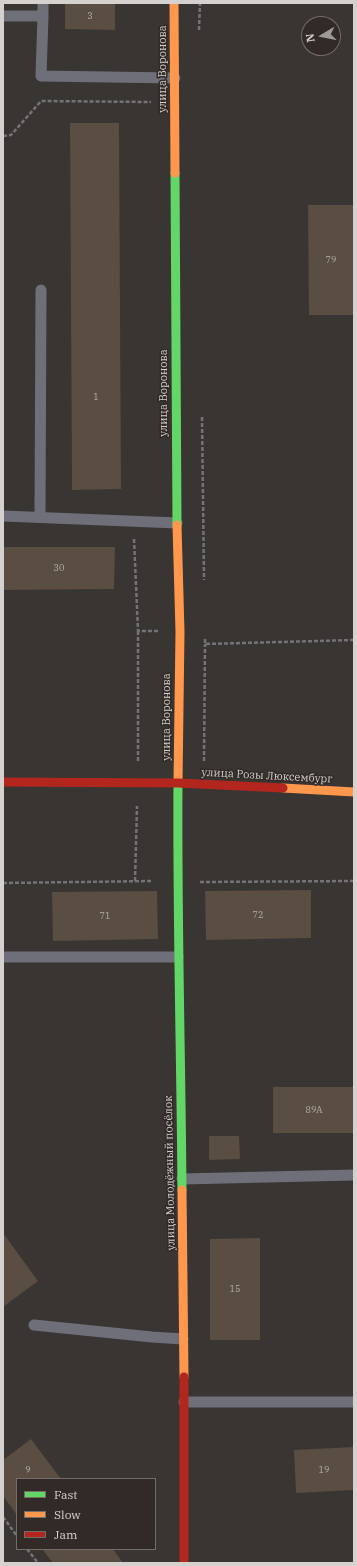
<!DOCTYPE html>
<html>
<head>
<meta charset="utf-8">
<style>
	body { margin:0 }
	#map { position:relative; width:357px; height:1566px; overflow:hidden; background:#383532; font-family:"IBM Plex Serif",serif }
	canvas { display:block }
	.frame { position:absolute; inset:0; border:4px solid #d5d1ce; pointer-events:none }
	.legend { position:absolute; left:16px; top:1478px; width:140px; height:72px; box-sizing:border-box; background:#312a26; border:1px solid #736d69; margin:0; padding:5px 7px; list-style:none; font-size:12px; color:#d5d1ce }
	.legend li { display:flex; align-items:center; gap:8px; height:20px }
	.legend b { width:20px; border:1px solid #736d69 }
	.north { position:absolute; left:301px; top:16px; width:40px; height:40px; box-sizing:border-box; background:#312a26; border:1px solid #736d69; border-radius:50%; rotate:260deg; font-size:11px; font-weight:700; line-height:16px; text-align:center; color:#d5d1ce }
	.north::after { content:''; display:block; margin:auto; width:14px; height:18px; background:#9e9a97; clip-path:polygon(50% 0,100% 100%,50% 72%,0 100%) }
</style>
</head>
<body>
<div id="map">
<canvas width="357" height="1566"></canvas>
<div class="frame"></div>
<ul class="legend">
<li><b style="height:5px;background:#63d668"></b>Fast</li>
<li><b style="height:5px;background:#ff974d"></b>Slow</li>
<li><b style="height:5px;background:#b3261e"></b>Jam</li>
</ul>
<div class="north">N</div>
</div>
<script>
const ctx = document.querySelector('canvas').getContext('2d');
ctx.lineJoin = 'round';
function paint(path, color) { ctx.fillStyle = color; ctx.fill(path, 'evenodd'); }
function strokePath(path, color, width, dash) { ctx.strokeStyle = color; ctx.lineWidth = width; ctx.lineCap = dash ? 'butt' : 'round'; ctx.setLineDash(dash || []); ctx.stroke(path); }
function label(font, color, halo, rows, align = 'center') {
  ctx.font = font + ' "IBM Plex Serif",serif'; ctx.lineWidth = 3; ctx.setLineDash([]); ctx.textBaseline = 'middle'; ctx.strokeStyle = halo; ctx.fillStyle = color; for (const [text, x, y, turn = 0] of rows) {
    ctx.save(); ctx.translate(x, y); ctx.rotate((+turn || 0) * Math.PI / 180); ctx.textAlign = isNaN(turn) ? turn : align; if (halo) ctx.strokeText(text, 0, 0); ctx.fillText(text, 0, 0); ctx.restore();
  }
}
const building = new Path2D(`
	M65,3H115V30L65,29Z
	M70,123H119L121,489L72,490Z
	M308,205H354V315H309Z
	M3,547H115L114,589L3,590Z
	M311,890V938L206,940L205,891Z
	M157,891L158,939L53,941L52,892Z
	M273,1087H354V1133H273Z
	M209,1136H239L240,1159L209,1160Z
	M3,1233L38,1281L3,1307Z
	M260,1238V1340H210V1239Z
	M31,1439L61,1479H17V1515L3,1496V1460Z
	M354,1447V1490L296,1493L294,1450Z
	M42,1549H113L123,1563H53Z`);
const path = new Path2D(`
	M199,30L200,3
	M3,136L11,135L41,101L151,102
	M202,417L204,580
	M134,539L138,631H158
	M138,631V761
	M205,639V644L354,640
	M204,761L205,644
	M135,881L137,806
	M200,882L354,881
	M3,883L153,881
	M3,1517L17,1536
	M27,1549L38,1563`);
const lane = new Path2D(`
	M3,16H43L41,76L175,78
	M43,16V3
	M3,516L177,523
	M40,516L41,290
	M3,957H178
	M182,1179L354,1175
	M34,1325L152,1337L183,1339
	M184,1402H354`);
const fast = new Path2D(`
	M175,173L177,525
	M178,782C177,918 181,1054 182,1190`);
const slow = new Path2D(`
	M174,3L175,173
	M177,525L180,632L178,782
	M283,788L354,792
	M182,1190L184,1377`);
const jam = new Path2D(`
	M3,782L178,783L283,788
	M184,1377V1563`);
const numberNames = [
	["3",90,16],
	["79",331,260],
	["1",96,397],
	["30",59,568],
	["72",258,915],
	["71",105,916],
	["89А",314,1110],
	["15",235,1289],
	["9",28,1470],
	["19",324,1470]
];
const streetNames = [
	["улица Воронова",163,69,-90],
	["улица Воронова",164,393,-90],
	["улица Воронова",167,717,-90],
	["улица Розы Люксембург",267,776,3],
	["улица Молодёжный посёлок",170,1173,-91]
];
paint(building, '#5a4d41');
strokePath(path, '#737378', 2.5, [4, 2]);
strokePath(lane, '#6e6f79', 11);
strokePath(fast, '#63d668', 9);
strokePath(slow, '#ff974d', 9);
strokePath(jam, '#b3261e', 9);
label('9px', '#b6b0ab', null, numberNames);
label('11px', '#d5d1ce', '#312a26', streetNames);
</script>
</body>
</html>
